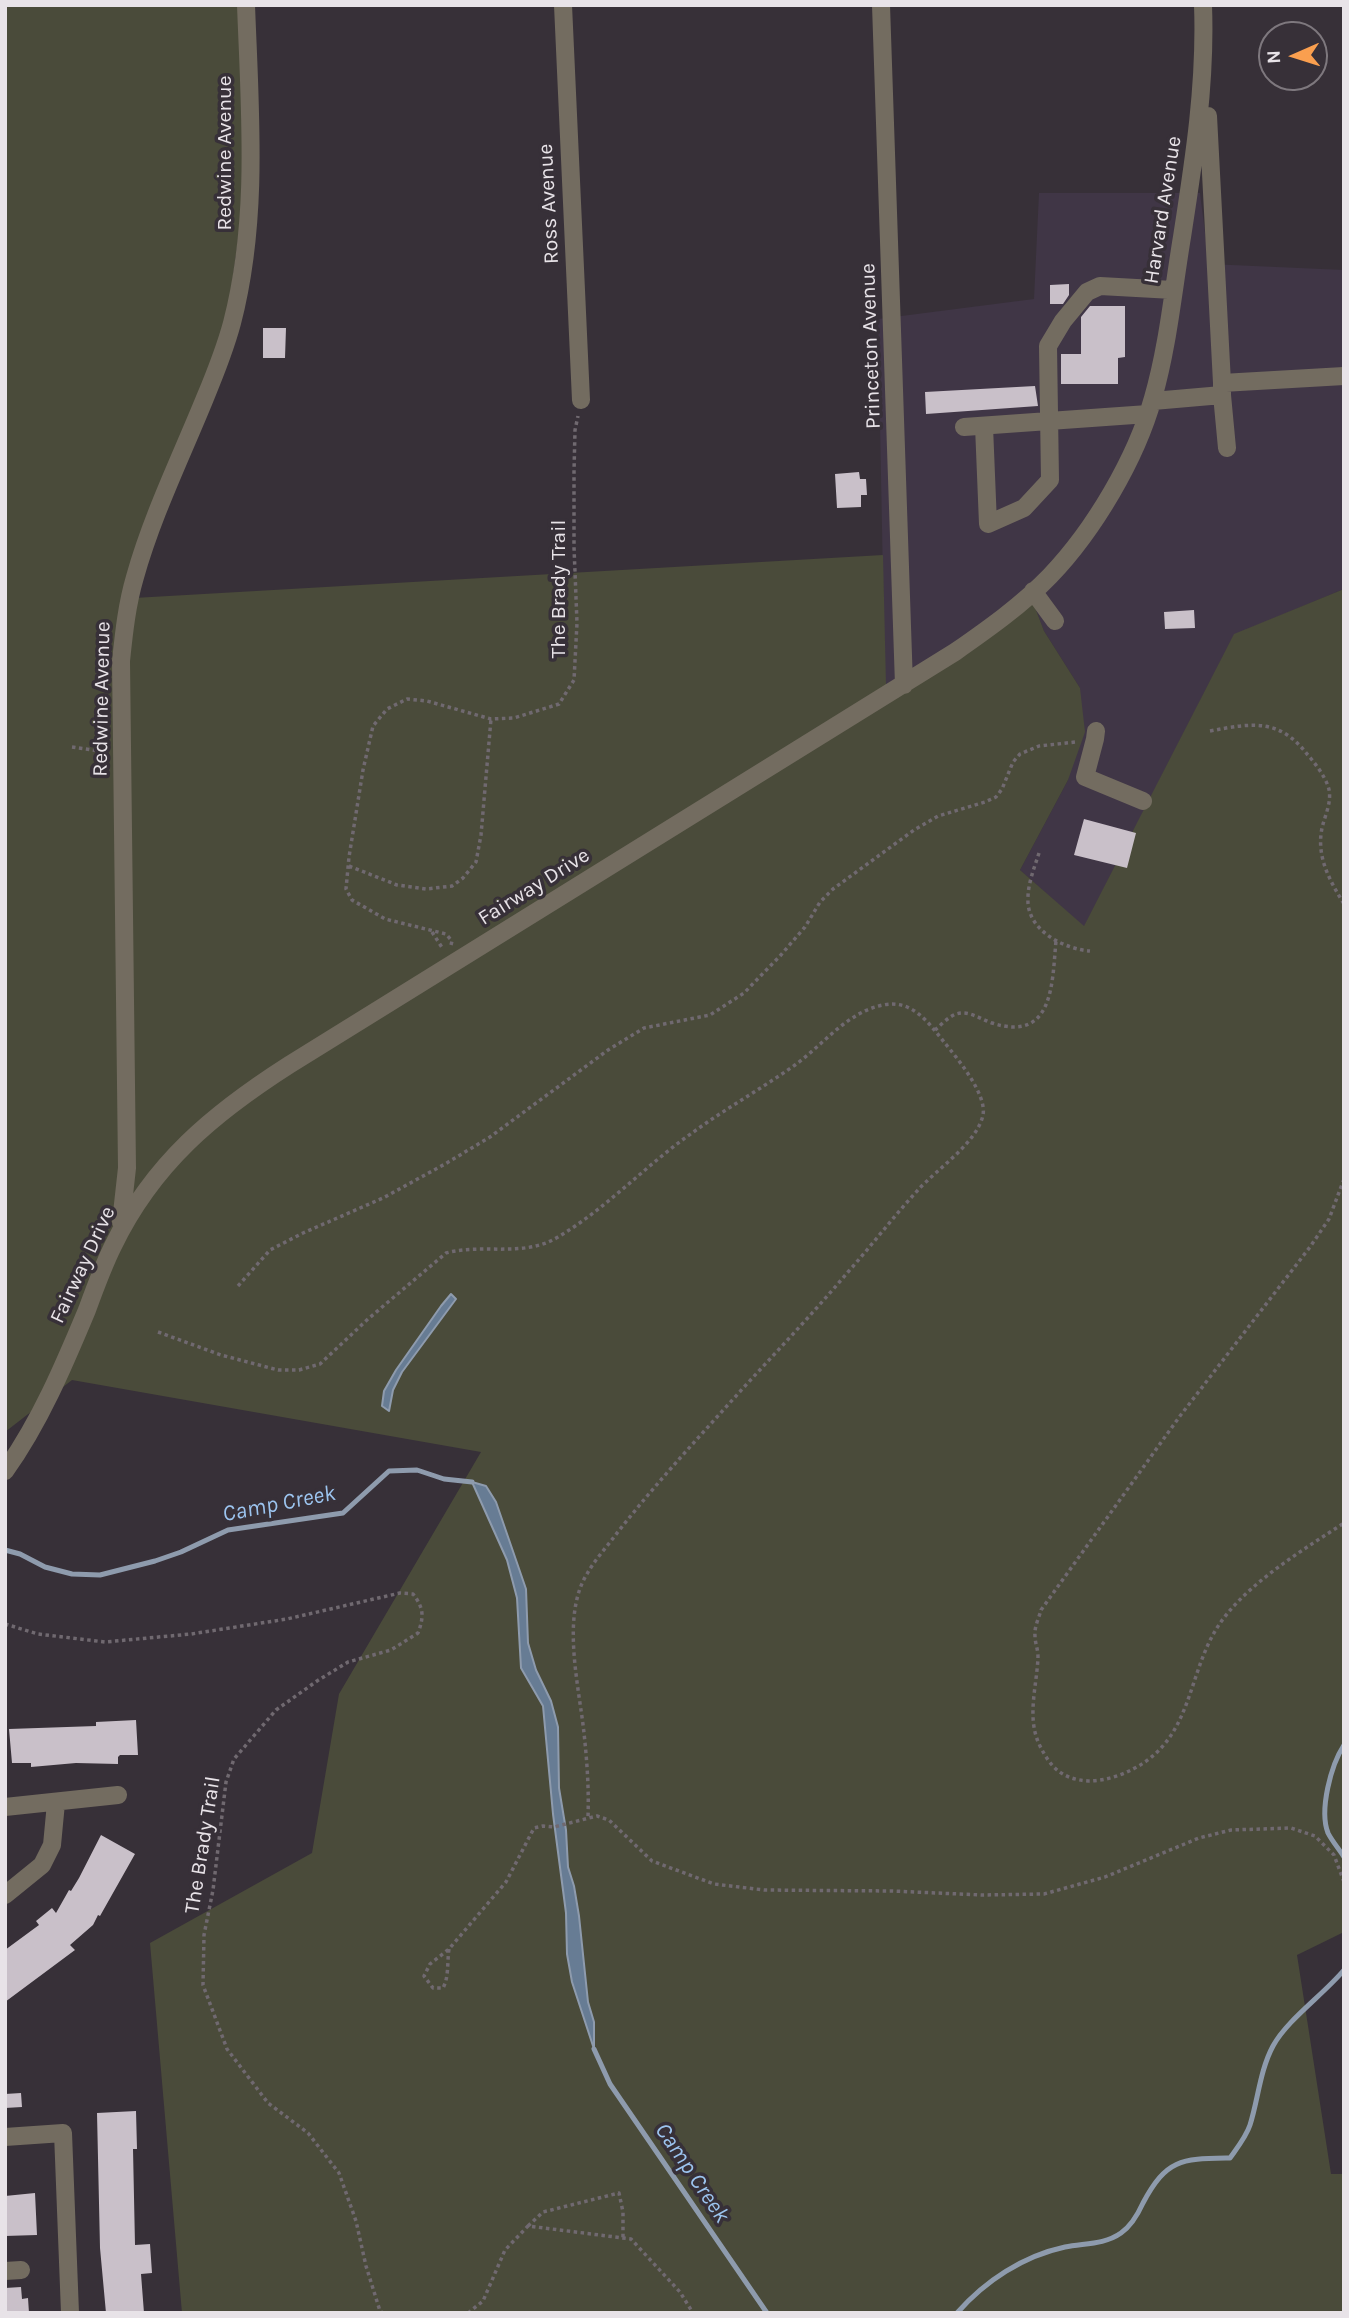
<!DOCTYPE html>
<html>
<head>
<meta charset="utf-8">
<style>
	body { margin:0 }
	#map { position:relative; width:1349px; height:2318px; overflow:hidden; background:#373038; font-family:Karla,sans-serif }
	canvas { display:block }
	.frame { position:absolute; inset:0; border:7px solid #e8e3e8; pointer-events:none }
	.north { position:absolute; left:1258px; top:21px; width:70px; height:70px; box-sizing:border-box; background:#373038; border:2px solid #7e787e; border-radius:50%; rotate:267deg; font-size:19px; font-weight:700; line-height:28px; text-align:center; color:#e8e3e8 }
	.north::after { content:''; display:block; margin:auto; width:24px; height:32px; background:#fa9f4f; clip-path:polygon(50% 0,100% 100%,50% 72%,0 100%) }
</style>
</head>
<body>
<div id="map">
<canvas width="1349" height="2318"></canvas>
<div class="frame"></div>
<div class="north">N</div>
</div>
<script>
const ctx = document.querySelector('canvas').getContext('2d');
ctx.lineJoin = 'round';
function paint(path, color) { ctx.fillStyle = color; ctx.fill(path, 'evenodd'); }
function strokePath(path, color, width, dash) { ctx.strokeStyle = color; ctx.lineWidth = width; ctx.lineCap = dash ? 'butt' : 'round'; ctx.setLineDash(dash || []); ctx.stroke(path); }
function label(font, color, halo, rows, align = 'center') {
  ctx.font = font + ' Karla,sans-serif'; ctx.lineWidth = 7; ctx.setLineDash([]); ctx.textBaseline = 'middle'; ctx.strokeStyle = halo; ctx.fillStyle = color; for (const [text, x, y, turn = 0] of rows) {
    ctx.save(); ctx.translate(x, y); ctx.rotate((+turn || 0) * Math.PI / 180); ctx.textAlign = isNaN(turn) ? turn : align; if (halo) ctx.strokeText(text, 0, 0); ctx.fillText(text, 0, 0); ctx.restore();
  }
}
const commercial = new Path2D(`
	M1039,193H1200L1209,264L1344,270V589L1234,635L1084,927L1020,870L1068,780L1080,688L1044,631L1031,598L885,685L878,319L1034,299Z`);
const green = new Path2D(`
	M5,5H242L244,196L228,313L134,598L883,555L886,685L1031,597L1044,631L1080,688L1085,732L1068,780L1020,870L1084,926L1234,634L1344,589V1932L1297,1955L1331,2174H1344V2313H182L150,1943L312,1853L339,1694L481,1452L72,1380L5,1432Z`);
const water = new Path2D(`
	M451,1294L456,1299L402,1372L393,1390L389,1411L382,1406L384,1391L396,1370L441,1306Z
	M472,1482L486,1486L496,1502L526,1589L528,1643L536,1670L551,1701L558,1727L559,1788L566,1830L568,1867L574,1886L579,1916L588,2002L594,2022V2049L572,1982L567,1954L566,1913L553,1814L543,1706L521,1668L517,1598L507,1560Z`);
const stream = new Path2D(`
	M5,1550L20,1554L45,1567L72,1574L100,1575L155,1561L181,1552L228,1530L343,1513L389,1471L417,1470L444,1479L472,1482
	M1344,1745C1331,1765 1319,1810 1328,1833C1332,1841 1339,1849 1344,1857
	M594,2049L610,2084L767,2313
	M957,2313C985,2281 1023,2256 1065,2247C1084,2243 1104,2245 1121,2233C1131,2226 1138,2214 1143,2203C1167,2158 1182,2159 1230,2158C1237,2148 1246,2137 1250,2125C1258,2100 1260,2070 1273,2046C1287,2020 1323,1995 1344,1970`);
const building = new Path2D(`
	M1069,284V295L1063,304H1050V285Z
	M1090,306H1125V357L1118,358V384H1061V354H1081V317Z
	M263,328H286L285,358H263Z
	M1035,386L1038,406L926,414L925,392Z
	M859,472L860,479H866L867,495H861V507L837,508L835,474Z
	M1194,610L1195,628L1165,629L1164,612Z
	M1084,819L1136,833L1127,868L1074,855Z
	M136,1720L138,1755H120L118,1757V1764L76,1763L31,1767V1763H12L9,1729L96,1726V1722Z
	M101,1835L135,1854L100,1916L98,1915L93,1925L70,1945L75,1950L5,2002V1950L39,1925L36,1921L52,1908L56,1913L69,1890L71,1891L79,1878Z
	M21,2093L22,2107L5,2108V2094Z
	M136,2111L137,2149H133L135,2245L150,2244L152,2273L141,2274L144,2313H106L100,2248L97,2113Z
	M35,2193L37,2235L5,2236V2196Z
	M21,2287L22,2299L28,2298L29,2313H5V2288Z`);
const path = new Path2D(`
	M1210,731C1252,723 1279,718 1307,754C1315,763 1324,775 1328,786C1333,800 1325,815 1322,828C1316,857 1330,881 1344,904
	M72,747L106,752
	M1039,853C1034,869 1027,885 1028,903C1030,932 1065,949 1090,951
	M349,866L397,885L426,889L452,886L463,878L476,862L481,835L491,719
	M432,932L443,949
	M451,945L452,941L446,934L385,919L352,900L346,889L349,857L363,770L373,726L387,709L407,699L427,701L491,719L514,718L559,704L574,680L577,623L574,547V472L575,430L578,416
	M935,1030C941,1025 948,1017 956,1014C969,1010 980,1019 992,1023C1054,1043 1052,983 1056,941
	M1344,1179L1329,1219L1310,1247L1180,1416L1041,1610C1039,1618 1034,1627 1035,1636C1035,1643 1038,1649 1038,1657C1037,1686 1026,1718 1040,1746C1051,1768 1062,1779 1088,1781C1103,1781 1120,1776 1133,1769C1198,1736 1185,1664 1227,1614C1256,1578 1306,1548 1344,1523
	M238,1286L270,1250L303,1233L383,1198L445,1164L490,1137L608,1050L644,1028L710,1015L744,993L780,956L805,927L820,902L833,889L914,830L938,816L985,802L996,797L1002,789L1013,762L1020,754L1039,746L1076,742
	M158,1332L221,1355L278,1370H299L320,1364L368,1319L446,1253C483,1243 524,1258 558,1237C607,1208 646,1165 692,1133C725,1109 761,1089 795,1065C823,1045 847,1012 883,1005C912,999 928,1022 944,1042C957,1058 987,1094 983,1115C977,1143 937,1169 918,1190C894,1216 872,1245 848,1272C815,1311 780,1348 745,1386C700,1436 655,1484 614,1537C605,1549 594,1561 587,1574C561,1616 579,1686 584,1733C587,1761 589,1789 588,1817
	M5,1624L38,1634L105,1642L191,1634L287,1619L400,1593L413,1594C424,1608 424,1617 418,1633L391,1650L348,1662L317,1681L276,1710L234,1759L226,1782L213,1890L204,1935L203,1985L227,2049L268,2103L308,2133L339,2173L356,2221L366,2266L380,2311L383,2313
	M449,1949C447,1963 449,1977 443,1988H433L424,1976L430,1964L449,1949L506,1882L534,1828L543,1826L554,1827L597,1816L609,1820L652,1861L714,1884L764,1890L892,1891L982,1895L1044,1894L1105,1877L1199,1838L1231,1830L1291,1828L1315,1836L1334,1855L1344,1882
	M528,2226L543,2212L619,2193L623,2212V2238
	M468,2313L483,2301L505,2250L528,2226L631,2239L680,2292L693,2313`);
const minor = new Path2D(`
	M563,5L581,400
	M881,5L904,685
	M1208,116L1222,383
	M1222,395L1227,448
	M1153,401L1222,395V383L1344,376
	M984,426L988,524L1024,508L1050,480L1048,346L1063,321L1087,292L1100,286L1173,290
	M964,427L1148,414
	M1033,591L1055,621
	M1096,731L1095,739L1085,777L1143,801
	M121,1222L127,1168L121,661C124,632 127,604 135,577C152,516 181,457 205,398C215,374 225,349 232,323C259,219 250,112 246,5
	M5,1471C40,1422 64,1365 87,1310C95,1288 103,1266 113,1246C153,1163 214,1113 289,1065L955,652C988,629 1022,605 1050,576C1094,530 1136,459 1153,398C1168,346 1173,291 1182,237C1194,160 1206,83 1203,5
	M5,1807L118,1795
	M5,1895L42,1865L52,1845L56,1803
	M5,2137L63,2133L70,2313
	M5,2271L21,2270`);
const streetNames = [
	["Redwine Avenue",225,153,-90],
	["Ross Avenue",549,204,-93],
	["Harvard Avenue",1163,210,-81],
	["Princeton Avenue",871,346,-92],
	["The Brady Trail",559,589,-90],
	["Redwine Avenue",102,699,-89],
	["Fairway Drive",534,887,-32],
	["Fairway Drive",83,1265,-65],
	["The Brady Trail",203,1845,-81]
];
const waterNames = [
	["Camp Creek",279,1504,-11],
	["Camp Creek",692,2173,56]
];
paint(commercial, '#403646');
paint(green, '#4a4b3a');
paint(water, '#677c94');
strokePath(water, '#8e9bad', 2);
strokePath(stream, '#8e9bad', 5);
paint(building, '#c9c0c9');
strokePath(path, '#706970', 3.5, [3.5, 3.5]);
strokePath(minor, '#736c60', 18);
label('21px', '#e8e3e8', '#373038', streetNames);
label('italic 23px', '#9cc4ef', '#373038', waterNames);
</script>
</body>
</html>
